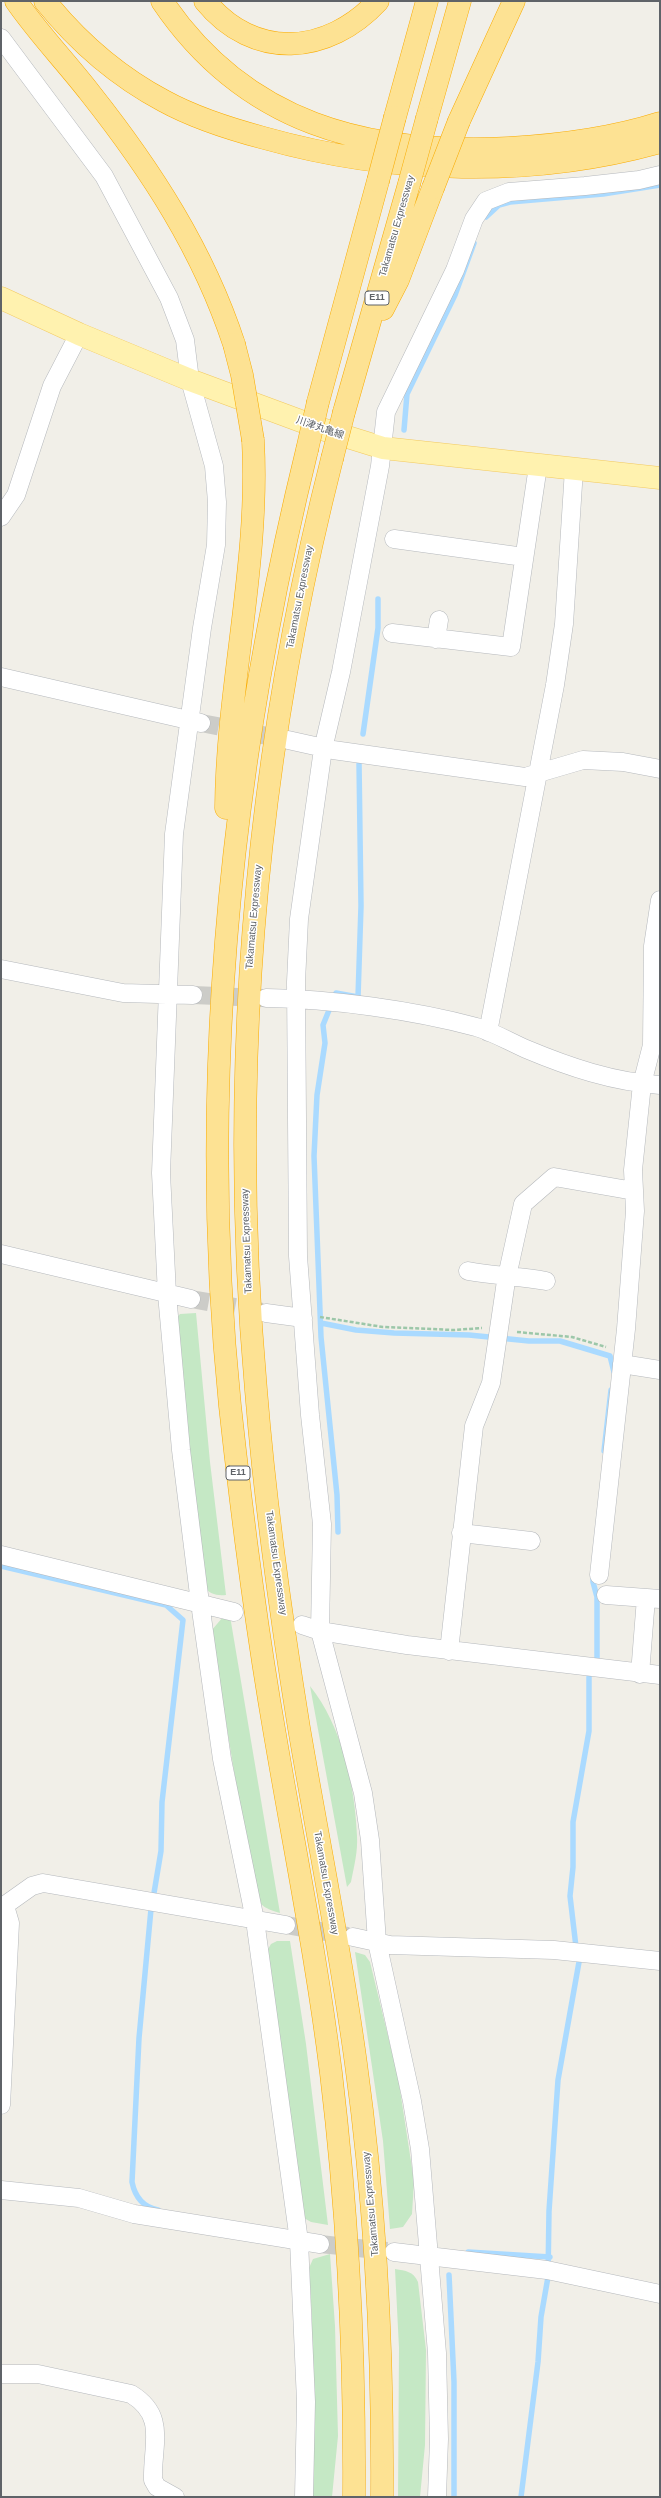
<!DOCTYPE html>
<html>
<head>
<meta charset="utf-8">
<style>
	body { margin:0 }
	#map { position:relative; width:661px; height:2498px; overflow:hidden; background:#f1efe8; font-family:Helvetica,sans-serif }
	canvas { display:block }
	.frame { position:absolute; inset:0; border:2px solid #5f6368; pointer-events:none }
</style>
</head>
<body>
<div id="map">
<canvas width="661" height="2498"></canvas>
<div class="frame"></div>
</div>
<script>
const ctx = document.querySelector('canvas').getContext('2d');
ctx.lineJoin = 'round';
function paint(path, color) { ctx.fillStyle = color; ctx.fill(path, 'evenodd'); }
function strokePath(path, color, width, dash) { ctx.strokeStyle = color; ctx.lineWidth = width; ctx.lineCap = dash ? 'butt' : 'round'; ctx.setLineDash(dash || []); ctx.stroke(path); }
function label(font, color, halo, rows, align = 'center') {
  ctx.font = font + ' Helvetica,"Noto Sans JP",sans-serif'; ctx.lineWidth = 3; ctx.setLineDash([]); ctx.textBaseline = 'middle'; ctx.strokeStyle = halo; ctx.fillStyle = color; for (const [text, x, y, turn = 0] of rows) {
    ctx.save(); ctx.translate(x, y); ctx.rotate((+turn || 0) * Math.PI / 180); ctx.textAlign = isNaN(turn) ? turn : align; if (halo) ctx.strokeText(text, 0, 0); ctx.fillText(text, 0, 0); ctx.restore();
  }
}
const green = new Path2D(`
	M196,1313L210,1462L226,1595C216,1596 210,1594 203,1586L174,1321L180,1314Z
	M230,1616L280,1913C266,1909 260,1906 254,1893L211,1631L223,1617Z
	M310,1686C342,1726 355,1785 357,1836C358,1851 354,1867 351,1882L347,1887Z
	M277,1941H290L306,2044L328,2225L311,2222L304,2218L267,1951L271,1944Z
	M355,1952L365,1955L370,1962L398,2077L414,2181L412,2214L403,2227L390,2229L383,2141Z
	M330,2254L335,2326L338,2436L332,2497H312V2318L309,2268L313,2259Z
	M395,2269C406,2271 413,2271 418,2282L426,2350L425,2445L420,2497H398L399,2348Z`);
const stream = new Path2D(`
	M486,217L499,205L510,202L603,194L660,185
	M404,430L407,394L455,295L474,243
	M363,734L378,628V599
	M321,1323L356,1330L394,1333L469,1335L529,1341H560L610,1356L614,1372
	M604,1451L611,1390
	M338,1532L337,1495L321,1337L314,1156L317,1095L325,1043L323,1025L336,993L358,997L361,906L359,762
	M1,1566L166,1605L183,1620L162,1802L161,1851L154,1893
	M593,1575V1582L597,1597V1662
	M151,1909L139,2038L132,2182C135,2197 143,2207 158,2210
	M576,1947L570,1896L573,1867V1822L589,1731V1677
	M468,2252L550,2257
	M449,2275L454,2382V2497
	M521,2497L538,2362L541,2317L548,2277L549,2211L558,2080L579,1962`);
const minorTunnel = new Path2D(`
	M201,723L288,740
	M193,995L263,998
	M191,1299L263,1312
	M286,1925L348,1936
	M320,2244L387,2251`);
const path = new Path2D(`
	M320,1317L383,1327L454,1330L482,1328
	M517,1332L572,1337L606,1347`);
const minor = new Path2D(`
	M1,38L104,176L169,298L185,340L190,380L214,466L217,502L216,545L202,628L174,834L161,1173L167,1294L181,1450L200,1603L222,1759L255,1920L299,2241L306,2402L304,2497
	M1,517L16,495L52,386L79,334
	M394,539L524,557
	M392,633L511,647L538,466
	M436,639L439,620
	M1,677L201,723
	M288,740L333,750L525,777L583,760L623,762L660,769
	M1,969L123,993L193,995
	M266,998C331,999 413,1010 476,1027C493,1032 510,1042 526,1049C569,1067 613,1082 660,1085
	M488,1032L555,685L564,624L574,469
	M1,1254L191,1299
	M468,1271C494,1276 520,1276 546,1281
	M266,1313L303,1318
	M622,1364L660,1370
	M461,1533L531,1541
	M1,1555L234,1612
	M599,1575L626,1329L635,1211L633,1170L642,1084L652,1045L653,946L660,900
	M606,1595L660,1599
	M302,1625L320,1631L407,1645L660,1675
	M449,1651L474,1426L491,1383L506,1281L523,1204L554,1177L634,1191
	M640,1674L646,1598
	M1,1908L32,1886L43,1883L286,1925
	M353,1937L390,1945L554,1950L660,1961
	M1,2105L10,1923L5,1906
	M1,2190L79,2198L134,2214L320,2244
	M394,2252L547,2270L660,2294
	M1,2374H38L131,2394C167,2416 152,2444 153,2480L157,2487L175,2497
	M437,2497L439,2439L437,2353L420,2149L412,2101L377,1942L370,1840L363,1793L320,1631L322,1524L310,1415L298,1256L296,982L299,919L323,749L341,672L380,466L386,412L455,270L474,219L486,201L509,192L585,186L639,180L660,175`);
const major = new Path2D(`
	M1,298L79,334L190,380L325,430L383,448L660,478`);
const highway = new Path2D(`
	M16,1C38,33 66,62 90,93C151,170 203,250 234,344
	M45,1C78,42 117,76 164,101C195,118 230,129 264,138C392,174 532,178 660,142
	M162,1C245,124 367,155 509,148C561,145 610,139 660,123
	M205,1C254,61 328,55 378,1
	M395,117L427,1
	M427,118L460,1
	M459,121L514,1
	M383,309L398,280L433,188
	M318,402L378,181
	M344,412L409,184
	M307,450C230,764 197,1083 230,1406C242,1516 256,1626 275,1735C294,1847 317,1960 331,2073C348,2214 355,2355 354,2497
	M332,459C254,765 228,1075 256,1390C265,1503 281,1617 299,1728C318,1840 341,1952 356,2064C376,2208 383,2352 382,2497
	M226,808C227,685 260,563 253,440`);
const highwayBridge = new Path2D(`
	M378,181L395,117
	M409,184L427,118
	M433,188L459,121
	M234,344L242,375L253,440
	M307,450L318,402
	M332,459L344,412`);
const shields = [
	[377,298,24],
	[238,1473,24]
];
const shieldNames = [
	["E11",377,298],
	["E11",238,1473]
];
const streetNames = [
	["Takamatsu Expressway",397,226,-74],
	["川津丸亀線",320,428,19],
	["Takamatsu Expressway",300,597,-79],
	["Takamatsu Expressway",254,917,-85],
	["Takamatsu Expressway",247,1241,-92],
	["Takamatsu Expressway",276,1563,82],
	["Takamatsu Expressway",326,1883,80],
	["Takamatsu Expressway",371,2204,-95]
];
paint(green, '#c5e8c5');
strokePath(stream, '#aadaff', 5.5);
strokePath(minorTunnel, '#ccccc8', 18, [18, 9]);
strokePath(minor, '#b5b8bc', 19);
strokePath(major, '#f2c960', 23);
strokePath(highway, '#f9ab00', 23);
strokePath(path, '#9cc7a9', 2.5, [4, 2]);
strokePath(minor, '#fff', 18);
strokePath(major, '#fff2af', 22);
strokePath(highway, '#fde293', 22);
strokePath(highwayBridge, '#f9ab00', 23, []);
strokePath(highwayBridge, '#fde293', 22);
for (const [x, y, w] of shields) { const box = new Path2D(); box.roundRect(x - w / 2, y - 7, w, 14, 3); ctx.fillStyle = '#fff'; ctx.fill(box); strokePath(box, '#5f6368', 1); }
label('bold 9px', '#5f6368', null, shieldNames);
label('10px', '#5f6368', '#fff', streetNames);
</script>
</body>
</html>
